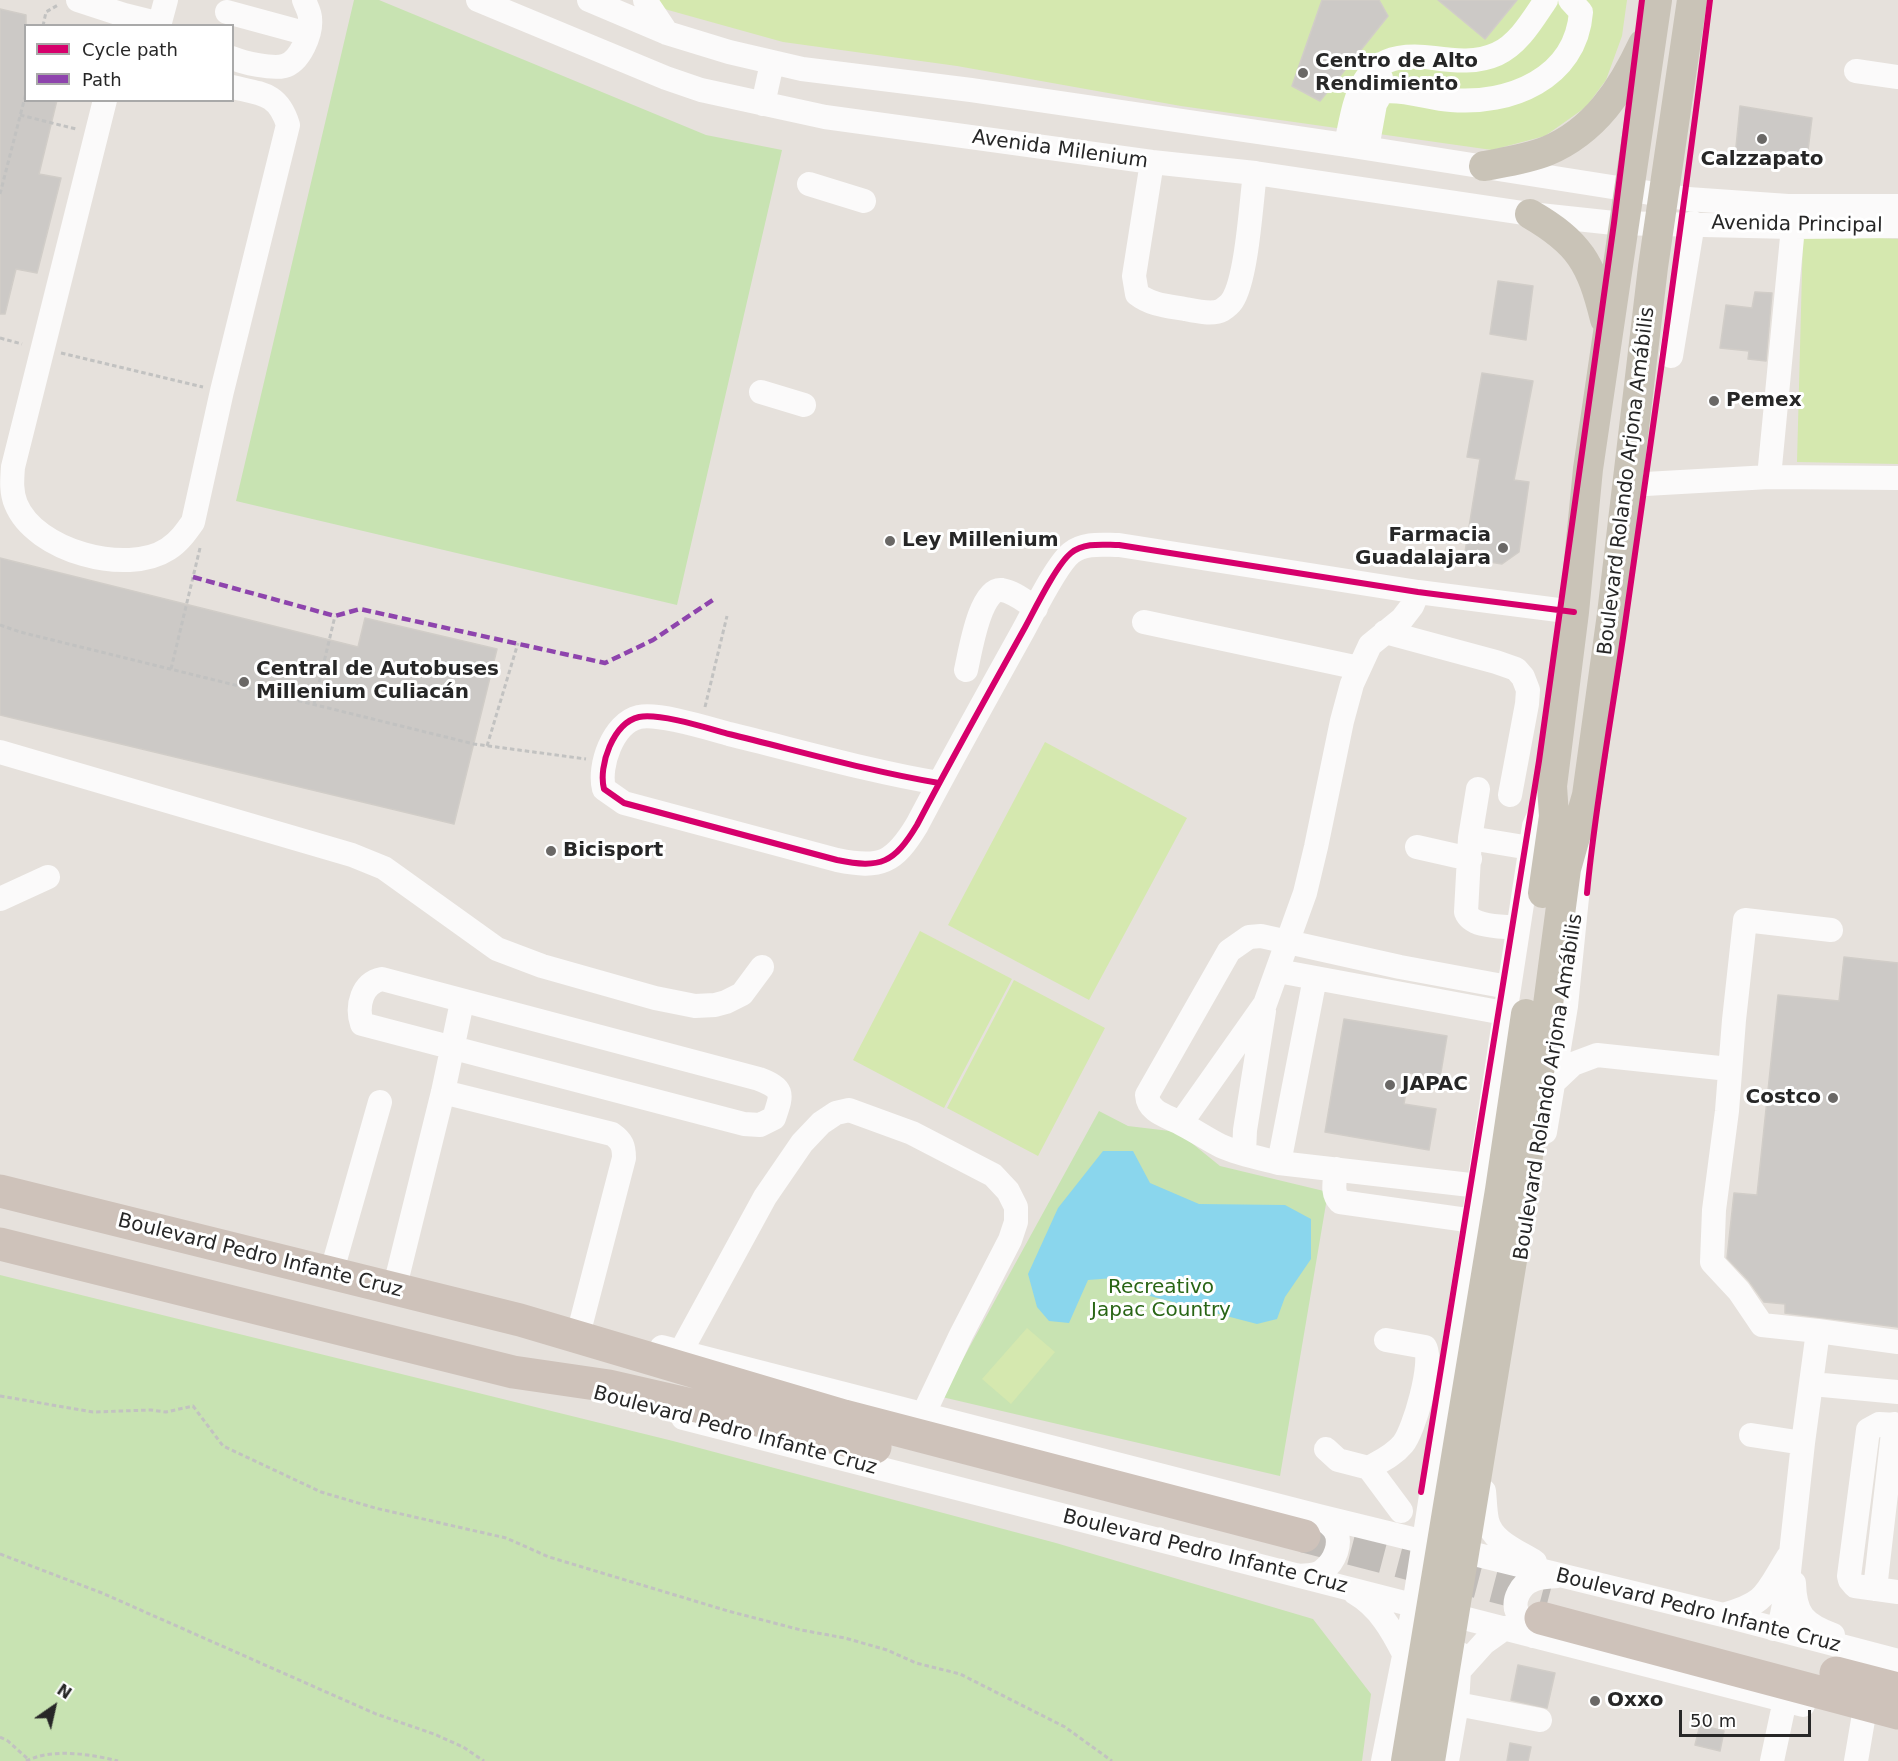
<!DOCTYPE html>
<html>
<head>
<meta charset="utf-8">
<style>
	body { margin:0 }
	#map { position:relative; width:1898px; height:1761px; overflow:hidden; background:#e6e1dc; font-family:"DejaVu Sans",sans-serif }
	canvas { display:block }
	.legend { position:absolute; left:24px; top:24px; width:210px; height:78px; box-sizing:border-box; background:#fff; border:2px solid #a9a9a9; margin:0; padding:8px 10px; list-style:none; font-size:18px; color:#272727 }
	.legend li { display:flex; align-items:center; gap:12px; height:30px }
	.legend b { width:30px; border:2px solid #a9a9a9 }
	.north { position:absolute; left:24px; top:1677px; width:60px; height:60px; -webkit-text-stroke:4px #fff; paint-order:stroke; rotate:34deg; font-size:16px; font-weight:700; line-height:24px; text-align:center; color:#272727 }
	.north::after { content:''; display:block; margin:auto; width:21px; height:27px; background:#272727; clip-path:polygon(50% 0,100% 100%,50% 72%,0 100%) }
	.scale { position:absolute; left:1679px; top:1710px; width:132px; height:27px; box-sizing:border-box; border:3px solid #272727; border-top:0; padding-left:8px; font-size:18px; line-height:21px; white-space:nowrap; color:#272727; -webkit-text-stroke:4px #fff; paint-order:stroke }
</style>
</head>
<body>
<div id="map">
<canvas width="1898" height="1761"></canvas>
<ul class="legend">
<li><b style="height:8px;background:#d6006c"></b>Cycle path</li>
<li><b style="height:8px;background:#8e44ad"></b>Path</li>
</ul>
<div class="north">N</div>
<div class="scale">50 m</div>
</div>
<script>
const ctx = document.querySelector('canvas').getContext('2d');
ctx.lineJoin = 'round';
function paint(path, color) { ctx.fillStyle = color; ctx.fill(path, 'evenodd'); }
function strokePath(path, color, width, dash) { ctx.strokeStyle = color; ctx.lineWidth = width; ctx.lineCap = dash ? 'butt' : 'round'; ctx.setLineDash(dash || []); ctx.stroke(path); }
function label(font, color, halo, rows, align = 'center') {
  ctx.font = font + ' "DejaVu Sans",sans-serif'; ctx.lineWidth = 6; ctx.setLineDash([]); ctx.textBaseline = 'middle'; ctx.strokeStyle = halo; ctx.fillStyle = color; for (const [text, x, y, turn = 0] of rows) {
    ctx.save(); ctx.translate(x, y); ctx.rotate((+turn || 0) * Math.PI / 180); ctx.textAlign = isNaN(turn) ? turn : align; if (halo) ctx.strokeText(text, 0, 0); ctx.fillText(text, 0, 0); ctx.restore();
  }
}
const green = new Path2D(`
	M354,0H379L706,135L782,150L677,605L236,501Z
	M1099,1111L1128,1126L1178,1132L1220,1166L1328,1192L1280,1476L942,1397Z
	M0,1275L673,1441L1056,1543L1313,1619L1371,1694L1362,1761H0Z`);
const pitch = new Path2D(`
	M644,0H1627L1622,36L1606,80L1586,107L1545,136L1492,150L1181,106L957,66L783,42L668,10Z
	M1803,234L1898,239V464L1797,462Z
	M1045,742L1187,818L1089,1000L948,925Z
	M920,931L1012,979L944,1108L853,1060Z
	M1014,980L1105,1028L1038,1156L947,1108Z
	M1027,1328L1055,1352L1011,1404L982,1379Z`);
const water = new Path2D(`
	M1103,1151H1133L1150,1183L1199,1204L1285,1205L1311,1219V1259L1285,1297L1277,1319L1257,1324L1146,1295L1114,1278L1088,1280L1069,1323L1049,1321L1037,1307L1028,1274L1058,1208Z`);
const building = new Path2D(`
	M1322,0H1379L1388,16L1320,101L1292,86Z
	M1438,0H1517L1485,39Z
	M0,9L26,15V100H57L39,174L61,178L37,273L16,269L5,314H0Z
	M1740,106L1812,118L1806,166L1735,157Z
	M1498,281L1533,286L1526,340L1490,334Z
	M1755,292L1772,293L1766,361L1748,359L1749,351L1720,348L1726,305L1752,308Z
	M1482,373L1533,381L1514,480L1529,482L1519,552L1502,564L1464,558L1480,459L1467,457Z
	M0,558L358,647L365,618L497,649L454,824L0,715Z
	M1844,957L1898,963V1327L1785,1313V1304L1764,1302L1749,1281L1727,1258L1734,1193L1757,1195L1778,995L1839,1001Z
	M1344,1019L1447,1036L1440,1078L1409,1073L1404,1104L1436,1109L1429,1150L1325,1132Z
	M1518,1665L1555,1673L1547,1708L1511,1700Z
	M1700,1725L1724,1731L1720,1751L1695,1745Z
	M1510,1743L1531,1747L1528,1761H1507Z`);
const highwayTunnel = new Path2D(`
	M1304,1536L1548,1600`);
const path = new Path2D(`
	M43,26L46,12L58,5
	M20,115L76,129
	M0,194L26,93
	M0,338L22,344
	M61,353L203,387
	M0,625L20,632L474,744L586,759
	M171,669L200,548
	M314,704L335,616
	M705,707L727,616
	M487,746L518,643
	M0,1396L93,1412L151,1410L166,1412L193,1406L223,1446L321,1492L375,1508L506,1538L549,1557L728,1611L801,1630L845,1638L887,1650L916,1663L960,1674L1065,1727L1112,1761
	M0,1554L102,1593L376,1714L434,1734L463,1747L484,1761
	M0,1737L8,1741L29,1760
	M26,1761C53,1748 90,1754 118,1761`);
const minor = new Path2D(`
	M78,0L124,15L160,24
	M478,0L666,78L701,90L825,117L1152,162L1255,173L1530,214L1614,223L1793,227L1898,226
	M589,0L667,33L729,52L802,69L971,90L1346,145L1688,199L1788,206H1898
	M645,0L667,33
	M227,12L308,34
	M159,26L166,0
	M232,58C244,63 272,69 284,66C300,62 312,33 310,18C310,12 306,6 304,0
	M1856,71L1898,77
	M1382,92C1402,88 1430,99 1451,100C1509,105 1576,79 1581,12L1570,0
	M105,100L13,467C12,480 11,492 16,504C35,551 127,576 168,549C179,542 186,532 193,522L222,391L288,125C278,93 262,94 232,87
	M763,104L772,63
	M1346,145C1357,87 1364,48 1434,58C1456,61 1477,63 1497,54C1519,44 1533,19 1546,0
	M1367,148L1375,104L1382,92L1381,78
	M1152,162L1134,276L1137,294C1151,305 1168,306 1185,309C1195,311 1213,315 1222,310C1225,308 1230,304 1232,301C1247,279 1251,203 1255,173
	M809,184L864,201
	M1671,356L1693,223
	M761,392L804,405
	M1769,477L1793,227
	M1628,485L1769,477L1898,478
	M1144,622L1359,668
	M1385,632L1496,662L1516,669L1523,677L1528,690L1527,704L1510,795
	M966,670C970,653 980,587 1002,590C1014,592 1026,602 1036,608
	M0,752L352,855L384,868L497,949L542,966L655,998L695,1006L715,1005L726,1002L742,994L762,967
	M939,783C868,771 799,751 729,734C707,728 660,713 639,717C613,723 598,766 604,789L624,803L837,860C881,869 894,863 917,825C951,760 987,696 1023,631C1033,613 1056,565 1071,553C1085,542 1103,545 1119,545L1418,592L1574,612
	M1478,789L1470,838L1466,912C1472,928 1502,926 1517,928
	M1470,838L1530,848
	M1417,847L1470,859
	M0,899L48,877
	M1831,930L1745,920L1734,1020L1727,1111L1714,1210L1712,1262L1739,1291L1762,1325L1818,1331L1898,1342
	M1278,971L1504,1013
	M382,979L759,1079C785,1089 782,1094 774,1118L760,1125L744,1124L362,1024C356,1006 362,983 382,979Z
	M1554,1082L1573,1064L1597,1055L1729,1069
	M443,1092L612,1134C622,1141 624,1146 624,1158L579,1331
	M1181,1123L1265,1004L1305,893L1316,847L1342,721L1352,684L1370,645L1402,619L1412,606L1418,592
	M1545,1132L1566,1006L1582,848
	M1244,1154L1245,1130L1264,1011
	M1279,1163L1315,978
	M1336,1169C1335,1181 1331,1193 1340,1202L1474,1221
	M1479,1186L1279,1163C1259,1158 1239,1154 1221,1146C1207,1139 1194,1130 1180,1123C1167,1116 1148,1112 1147,1095L1229,951L1249,937L1261,936L1400,967L1508,987
	M331,1274L380,1102
	M394,1290L443,1092L462,1002
	M662,1347L1319,1516L1723,1615L1898,1661
	M681,1351L765,1197L802,1143L821,1123L836,1113L849,1110L912,1133L993,1175L1008,1191L1016,1207V1222L1010,1240L961,1335L923,1415
	M1812,1384L1898,1392
	M683,1418L1803,1705
	M1898,1425L1879,1424L1868,1430L1849,1576L1850,1580L1855,1586L1898,1592
	M1751,1435L1803,1443
	M1326,1449L1338,1460L1369,1468L1401,1511
	M1369,1468C1381,1461 1394,1455 1403,1444C1414,1431 1434,1361 1425,1347L1386,1340
	M1484,1491C1485,1500 1485,1511 1487,1520C1492,1542 1518,1551 1535,1562
	M1299,1576C1306,1575 1316,1576 1322,1571C1335,1562 1343,1542 1334,1529C1330,1524 1324,1520 1319,1516
	M1794,1583C1795,1615 1804,1624 1833,1635
	M1875,1589L1894,1424
	M1355,1593C1379,1607 1392,1630 1404,1654
	M1723,1615C1767,1603 1765,1594 1788,1557
	M1774,1629L1780,1624L1787,1590L1803,1443L1818,1331
	M1533,1636C1528,1628 1521,1620 1517,1612C1512,1600 1521,1584 1533,1580C1540,1577 1549,1577 1557,1576
	M1457,1673L1484,1643L1505,1628
	M1457,1704L1540,1720
	M1383,1761L1414,1606L1534,826L1552,787
	M1447,1761L1457,1704L1460,1654
	M1772,1761L1785,1700
	M1856,1761L1863,1720`);
const major = new Path2D(`
	M1484,166C1505,162 1527,159 1547,151C1595,131 1622,89 1643,44
	M1530,214C1580,243 1591,263 1605,319
	M1543,893L1554,816L1552,786L1574,612L1588,469L1657,0
	M1406,1761L1500,1190L1526,1014
	M1430,1761L1523,1193L1566,869L1587,795L1612,614L1653,267L1692,0`);
const highway = new Path2D(`
	M0,1191L520,1320L844,1416L1304,1536
	M0,1244L513,1372L609,1386L875,1447
	M1541,1618L1898,1713
	M1836,1673L1898,1689`);
const quiet = new Path2D(`
	M193,577L335,616L360,609L605,663L653,640L713,600`);
const cycleway = new Path2D(`
	M939,783C868,771 799,751 729,734C707,728 660,713 639,717C613,723 598,766 604,789L624,803L837,860C881,869 894,863 917,825C951,760 987,696 1023,631C1033,613 1056,565 1071,553C1085,542 1103,545 1119,545L1418,592L1574,612
	M1587,893C1596,798 1614,704 1627,610C1656,407 1685,204 1710,0
	M1421,1492L1539,761L1614,223L1642,0`);
const markers = [
	[1303,73,6,"#6a6866"],
	[1762,139,6,"#6a6866"],
	[1714,401,6,"#6a6866"],
	[890,541,6,"#6a6866"],
	[1503,548,6,"#6a6866"],
	[244,682,6,"#6a6866"],
	[551,851,6,"#6a6866"],
	[1390,1085,6,"#6a6866"],
	[1833,1098,6,"#6a6866"],
	[1595,1701,6,"#6a6866"]
];
const poiNames = [
	["Centro de Alto",1315,62],
	["Rendimiento",1315,85],
	["Calzzapato",1762,160,"center"],
	["Pemex",1726,401],
	["Farmacia",1491,536,"right"],
	["Guadalajara",1491,559,"right"],
	["Ley Millenium",902,541],
	["Central de Autobuses",256,670],
	["Millenium Culiacán",256,693],
	["Bicisport",563,851],
	["JAPAC",1402,1085],
	["Costco",1821,1098,"right"],
	["Oxxo",1607,1701]
];
const streetNames = [
	["Avenida Milenium",1060,150,8],
	["Avenida Principal",1797,225,1],
	["Boulevard Rolando Arjona Amábilis",1627,481,-83],
	["Boulevard Rolando Arjona Amábilis",1549,1087,-81],
	["Boulevard Pedro Infante Cruz",260,1256,14],
	["Boulevard Pedro Infante Cruz",735,1431,15],
	["Boulevard Pedro Infante Cruz",1205,1552,14],
	["Boulevard Pedro Infante Cruz",1698,1611,14]
];
const parkNames = [
	["Recreativo",1161,1288],
	["Japac Country",1161,1311]
];
paint(green, '#c8e3b2');
paint(pitch, '#d5e8af');
paint(water, '#8ad6ed');
paint(building, '#ccc9c6');
strokePath(building, '#d1cdc8', 1.5);
strokePath(highwayTunnel, '#c0bcb8', 33, [33, 16]);
strokePath(path, '#c2c2c1', 3, [4.5, 3]);
strokePath(minor, '#fbfafa', 24);
strokePath(major, '#c9c3b7', 30);
strokePath(highway, '#cec2ba', 33);
strokePath(quiet, '#8e44ad', 4.5, [9, 4.5]);
strokePath(cycleway, '#d6006c', 6);
for (const [x, y, r, color] of markers) { const dot = new Path2D(); dot.arc(x, y, r, 0, 2 * Math.PI); ctx.fillStyle = color; ctx.fill(dot); strokePath(dot, '#fff', 2); }
label('bold 20px', '#272727', '#fff', poiNames, 'left');
label('20px', '#272727', '#fff', streetNames);
label('20px', '#296515', '#fff', parkNames);
</script>
</body>
</html>
